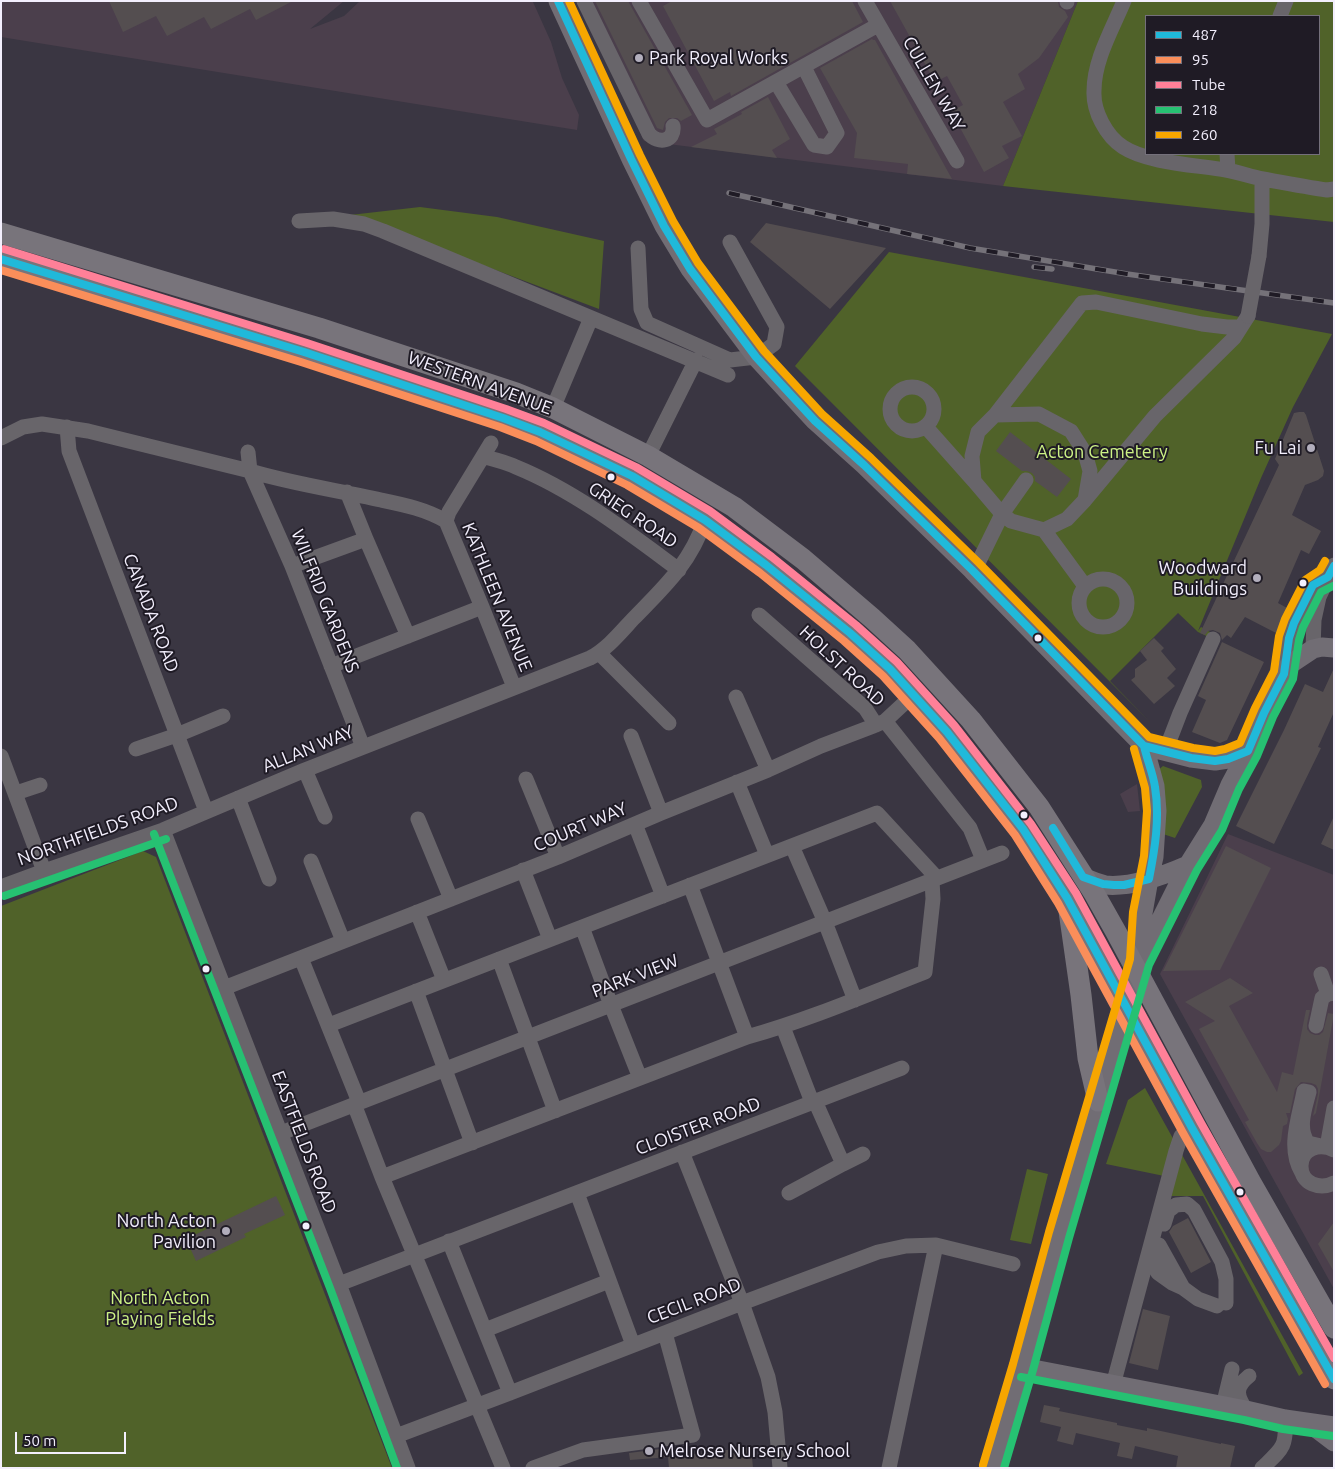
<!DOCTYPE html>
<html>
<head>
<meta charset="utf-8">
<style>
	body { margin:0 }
	#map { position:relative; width:1335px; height:1469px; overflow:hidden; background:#3a3642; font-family:Ubuntu,sans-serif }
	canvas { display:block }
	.frame { position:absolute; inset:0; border:2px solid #f3effd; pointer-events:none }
	.legend { position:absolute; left:1145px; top:15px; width:175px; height:140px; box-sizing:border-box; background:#1f1b25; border:1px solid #74707b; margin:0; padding:6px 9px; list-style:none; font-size:15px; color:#f3effd }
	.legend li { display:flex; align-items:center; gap:10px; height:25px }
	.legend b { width:25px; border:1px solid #74707b }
	.scale { position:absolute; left:15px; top:1432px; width:111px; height:22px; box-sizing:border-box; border:2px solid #f3effd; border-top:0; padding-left:6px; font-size:15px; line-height:18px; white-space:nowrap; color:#f3effd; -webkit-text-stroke:4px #1f1b25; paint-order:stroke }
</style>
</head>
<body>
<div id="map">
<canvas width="1335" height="1469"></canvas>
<div class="frame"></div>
<ul class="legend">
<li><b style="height:6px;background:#20b9da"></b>487</li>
<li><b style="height:6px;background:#fa8e5a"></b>95</li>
<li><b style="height:6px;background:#ff8098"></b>Tube</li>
<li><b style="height:6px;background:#26c172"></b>218</li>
<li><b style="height:6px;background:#f7a600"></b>260</li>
</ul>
<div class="scale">50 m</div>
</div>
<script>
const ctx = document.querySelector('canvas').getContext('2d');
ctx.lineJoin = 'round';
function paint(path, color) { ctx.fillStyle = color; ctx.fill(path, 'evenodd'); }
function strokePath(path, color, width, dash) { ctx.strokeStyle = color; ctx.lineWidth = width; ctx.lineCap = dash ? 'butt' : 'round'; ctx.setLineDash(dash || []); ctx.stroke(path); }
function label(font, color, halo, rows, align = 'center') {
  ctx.font = font + ' Ubuntu,sans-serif'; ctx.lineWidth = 4; ctx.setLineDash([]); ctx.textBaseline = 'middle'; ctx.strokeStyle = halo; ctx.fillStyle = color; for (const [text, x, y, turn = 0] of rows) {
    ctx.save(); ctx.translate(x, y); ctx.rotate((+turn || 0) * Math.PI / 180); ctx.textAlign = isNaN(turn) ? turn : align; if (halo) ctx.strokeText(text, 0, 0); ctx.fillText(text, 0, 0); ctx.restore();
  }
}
const industrial = new Path2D(`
	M1,1H344L310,29L344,16L360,1H536L533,2L551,42L562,78L579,115L577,130L1,37Z
	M580,1H1078L1003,186L644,141Z
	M1137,784L1140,811L1128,812L1120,794Z
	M1228,834L1334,875V1289L1160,974Z`);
const green = new Path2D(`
	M1078,1H1334V222L1003,186ZM1146,16H1319V154H1146Z
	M420,207L497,217L604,241L599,309L350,215Z
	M889,252L1332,334L1293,407L1261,478L1198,631L1201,627L1219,637L1213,639L1198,632L1178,613L1110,681L1150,722L795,366Z
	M1163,766L1201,780L1202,787L1175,838L1163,834L1157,771Z
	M143,851L156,857L392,1468H1V906Z
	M1145,1088L1303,1373L1299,1376L1203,1196H1168L1169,1177L1106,1164L1128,1100Z
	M1027,1169L1048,1174L1031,1244L1010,1240Z`);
const building = new Path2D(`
	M109,1H293L256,20L250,9L211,29L204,17L167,36L156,16L123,32Z
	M595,1H628L692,115L681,121L677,118H669L665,122L663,130L657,128Z
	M672,1H852L863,22L731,96L730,92L714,101L663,6Z
	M890,1H1058L1059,7L1065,11L1068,17L1039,58L1018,74L1025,89L1003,102L1022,136L1002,146L1009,158L984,172L951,111L963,105L947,76L935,82Z
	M872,39L873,40H875L952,179L907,174L908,164L854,158L857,133L820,68Z
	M768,97L790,139L772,150L777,158L691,147L717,134L714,129L742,114L741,112Z
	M766,223L886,248L830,309L750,242Z
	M1299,412H1304L1306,415L1324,471L1323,476L1318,480L1305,485L1292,515L1321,531L1309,554L1301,550L1278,603L1287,608L1276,633L1245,617L1231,638L1227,635L1222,640L1220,633L1213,630L1208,631L1205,635L1200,633L1279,465L1275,459L1294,413Z
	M1010,432L1071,479L1057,497L1035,481V477L1032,473L1027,471H1022L996,451Z
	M1154,638L1164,648L1161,651L1176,669L1167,678L1175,686L1154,704L1131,680L1135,677V669L1147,660L1140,651Z
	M1222,642L1264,662L1227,740L1220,743L1192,732L1206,700L1198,696Z
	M1334,668V712L1318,747L1321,748L1274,844L1236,826L1284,730L1305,684L1323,692Z
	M1334,816V850L1321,844Z
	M1226,846L1271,868L1220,970L1163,971Z
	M1230,978L1253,993L1229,1006L1277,1092L1282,1072L1293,1075L1306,1010H1310L1307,1024V1029L1310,1033L1315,1035H1319L1323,1032L1328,1013L1334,1014L1316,1113L1313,1116L1318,1094V1089L1316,1085L1311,1083L1301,1082L1295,1089L1290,1113H1286L1288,1119L1287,1124L1283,1126L1281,1141L1279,1145L1271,1152H1267L1261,1149L1257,1143L1245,1122L1249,1120L1199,1029L1215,1021L1185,1002Z
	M276,1196L285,1215L244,1234L246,1237L196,1261L186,1239Z
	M1188,1218L1211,1262L1191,1273L1169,1232L1173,1226Z
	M1334,1222V1272L1318,1244Z
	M1143,1309L1170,1316L1158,1370L1129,1363Z
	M1044,1405L1060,1408L1059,1411L1117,1423V1425L1147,1431V1428L1221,1444V1443L1235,1446L1230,1468H1176L1178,1456L1135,1446L1132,1459L1117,1456L1120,1443L1076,1433L1073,1445L1057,1441L1061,1427L1040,1422Z
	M751,1447L753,1468H669L668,1457Z
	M668,1448L669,1457L630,1460L629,1453Z`);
const minor = new Path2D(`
	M584,1L649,134C658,144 675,142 673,126
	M639,1L707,120L878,25
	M865,1L957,161
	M1067,1V2
	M1124,1C1112,30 1094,60 1094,91C1093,111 1106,136 1123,147C1147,163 1197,165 1226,170C1239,172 1251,177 1263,179C1285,183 1306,187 1327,190L1334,189
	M1280,16L1286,1
	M776,82L814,145L827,147L837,133L804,67
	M1227,154L1228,170
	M299,221L333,219L364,224L383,231L728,375
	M638,248L641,309L647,323L730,360L756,357L774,344L777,327L730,242
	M1259,256L1262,224V179
	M890 409a22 22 0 1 1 44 0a22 22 0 1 1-44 0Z
	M553,408L591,318
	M995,415L1082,303L1096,302L1202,324L1227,327H1240
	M67,427L69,451L206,811
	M926,427L974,481
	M1,438L23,427L42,424L88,431L250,471C293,484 337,490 381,500C405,505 425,509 446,521
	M491,443L449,512L446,521L482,607L514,687
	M248,452L250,471L292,566L363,747
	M483,456C494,460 506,462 516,467C575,491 629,533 679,570
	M648,456L696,360
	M347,492L366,539L408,636
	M1085,500L1090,471L1085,453L1071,431L1039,414L995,415L978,432L972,456L974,481L1002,514L1011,521L1044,530L1067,519L1085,500L1155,416L1234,338L1248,316
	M1044,530L1085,586
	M292,566L366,539
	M972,570L979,561L1002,514L1026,480
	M1079 603a24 24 0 1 1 48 0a24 24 0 1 1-48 0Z
	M759,615L865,708L876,725
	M1313,649L1314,620L1319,597L1334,565
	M599,653L669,723
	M331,666L482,607
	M1284,674L1289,638L1294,623L1313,585L1328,577
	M736,697L768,770
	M885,721L970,828L983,860
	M631,736L661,813
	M136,749L177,735L223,716
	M1165,752L1180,713L1213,639
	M1,756L44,871
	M305,770L325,817
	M526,779L558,857
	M737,782L767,855
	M16,793L40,785
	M238,798L269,879
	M418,819L451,899
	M635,824L663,896
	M163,830L339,1284L408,1468
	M792,846L825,922L855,1000
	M311,861L343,941
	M523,870L550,939
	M690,885L747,1037
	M1,887L44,871L163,830L305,770L590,658C607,649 620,633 633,619C664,587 690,564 705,520
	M417,912L444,980
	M582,927L611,1005L640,1078
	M301,958L359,1102
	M499,959L555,1111
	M1321,974L1328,994
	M224,988L558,857L661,813L768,770L821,746L876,725L885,721L913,695
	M416,991L472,1143
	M329,1025L877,813L937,878
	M1316,1026L1322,998L1328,994L1334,993
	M783,1027L812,1102
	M354,1104L382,1177L747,1037C808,1020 866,995 925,972L933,899L932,880
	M281,1133L1002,853
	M1327,1147L1334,1108
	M1334,1150C1320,1143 1301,1148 1301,1166C1301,1184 1320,1190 1334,1183
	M682,1152L742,1303L768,1377L775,1412L780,1468
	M843,1164L863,1154
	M1302,1173C1287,1148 1299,1118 1304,1091L1309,1092C1305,1108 1297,1128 1308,1143L1321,1146
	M382,1177L503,1468
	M577,1193L633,1345
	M789,1193L843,1164L815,1101
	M1164,1224L1168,1211L1176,1205L1187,1204L1194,1210L1222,1262L1226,1279V1303
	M449,1241L510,1393
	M1159,1245L1183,1288
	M1158,1249L1155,1263L1158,1273L1172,1283L1183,1288L1198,1299L1217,1306
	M339,1284L902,1068
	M485,1330L609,1281
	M1112,1385L1116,1374L1176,1151L1181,1136L1192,1128
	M1223,1406L1232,1369
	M1246,1410C1237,1396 1234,1388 1249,1376
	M396,1436L510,1393L742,1303L878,1252L906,1246L936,1245L1013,1264
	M533,1468L583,1450L693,1435L665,1333
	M889,1468L936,1245
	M1262,1468C1282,1449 1287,1447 1285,1419`);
const major = new Path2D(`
	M558,1L631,159L664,226L690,269L756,357L815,421L864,465L972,570L1144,746L1191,758L1215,761L1228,759L1248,751
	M1083,877C1090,880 1098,883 1105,885C1131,888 1165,875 1188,865
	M1141,952L1143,913L1149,879L1154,857L1157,811L1155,786L1144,746
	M1023,1367L1246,1410L1285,1419L1334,1426
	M1309,1423L1334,1442
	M993,1468L1023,1367L1059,1235L1098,1101L1140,961L1188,865L1213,825L1230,785L1248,751L1264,713L1289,665L1313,649L1322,647L1334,648`);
const highway = new Path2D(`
	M1,233L319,328L516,393L553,408L648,456L734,507L803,559L872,618L907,650L971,720L1039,807L1094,893L1116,932L1250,1181L1334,1328
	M1,259L304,352L503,418L540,432L632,476L705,520L766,565L850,633L890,669L947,732L1023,829L1067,898L1192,1128L1334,1379
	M1069,911L1081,995L1088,1058L1098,1101`);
const rail = new Path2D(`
	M729,193L970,248L1127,274L1334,303
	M1034,267L1052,269`);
const minorBridge = new Path2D(`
	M1248,316L1259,256`);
const bus1 = new Path2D(`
	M558,1L631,159L664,226L690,269L756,357L815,421L864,465L972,570L1144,746L1191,758L1215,761L1228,759L1248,751L1264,713L1284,674L1289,638L1294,623L1313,585L1328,577L1334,566
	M1,259L304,352L503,418L540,432L632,476L705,520L766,565L850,633L890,669L947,732L1023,829L1067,898L1192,1128L1334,1379
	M1053,828L1083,877L1103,884L1114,885H1124L1149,879C1155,849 1160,817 1155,787C1153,773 1147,760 1144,746`);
const bus2 = new Path2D(`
	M1,270L301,362L500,427L536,441L627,485L699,528L760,573L844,641L883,676L939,738L1015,835L1058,903L1183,1133L1325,1384`);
const bus3 = new Path2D(`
	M4,249L307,343L506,409L544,423L636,467L710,511L772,557L856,625L897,662L954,725L1031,824L1076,893L1201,1123L1334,1358`);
const bus4 = new Path2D(`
	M154,834L330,1288L397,1468
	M4,896L166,839
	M1021,1377L1244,1420L1283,1429L1333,1436
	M1004,1468L1033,1370L1069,1238L1149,965L1197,870L1222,830L1239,789L1257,756L1273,717L1293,679L1299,640L1303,627L1321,592L1333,586`);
const bus5 = new Path2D(`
	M569,1L640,155L673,221L698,263L764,351L822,414L871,458L979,563L1149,737L1193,748L1215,751L1225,749L1240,743L1255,708L1274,671L1279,636L1285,619L1305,580L1320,570L1325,561
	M983,1465L1013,1364L1049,1232L1130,959L1133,912L1144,856L1147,811L1145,788L1134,749`);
const markers = [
	[639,58,5,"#b2aebc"],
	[1311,448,5,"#b2aebc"],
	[611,477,4.5,"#f3effd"],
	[1257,578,5,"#b2aebc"],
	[1303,583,4.5,"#f3effd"],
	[1038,638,4.5,"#f3effd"],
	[1024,815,4.5,"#f3effd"],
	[206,969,4.5,"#f3effd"],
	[1240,1192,4.5,"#f3effd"],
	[306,1226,4.5,"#f3effd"],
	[226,1231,5,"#b2aebc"],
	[649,1451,5,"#b2aebc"]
];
const poiNames = [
	["Park Royal Works",649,58,"left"],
	["Fu Lai",1301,448],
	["Woodward",1247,568],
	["Buildings",1247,589],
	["North Acton",216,1221],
	["Pavilion",216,1242],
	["Melrose Nursery School",659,1451,"left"]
];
const streetNames = [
	["CULLEN WAY",934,84,60],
	["WESTERN AVENUE",480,383,20],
	["GRIEG ROAD",633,515,34],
	["KATHLEEN AVENUE",497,597,68],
	["WILFRID GARDENS",325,601,68],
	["CANADA ROAD",151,613,69],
	["HOLST ROAD",842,666,43],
	["ALLAN WAY",308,749,-22],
	["COURT WAY",580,827,-23],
	["NORTHFIELDS ROAD",98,831,-20],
	["PARK VIEW",635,976,-21],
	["CLOISTER ROAD",698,1126,-21],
	["EASTFIELDS ROAD",304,1142,69],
	["CECIL ROAD",694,1301,-21]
];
const parkNames = [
	["Acton Cemetery",1102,452],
	["North Acton",160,1298],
	["Playing Fields",160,1319]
];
paint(industrial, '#4b3f4c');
paint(green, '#506229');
paint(building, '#544e50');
strokePath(minor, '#68656a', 15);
strokePath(major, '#716d74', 19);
strokePath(highway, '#78747b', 21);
strokePath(rail, '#757279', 5.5);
strokePath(rail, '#1f1b25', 4, [11]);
strokePath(minorBridge, '#68656a', 15);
strokePath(bus1, '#20b9da', 8);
strokePath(bus2, '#fa8e5a', 8);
strokePath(bus3, '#ff8098', 8);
strokePath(bus4, '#26c172', 8);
strokePath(bus5, '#f7a600', 8);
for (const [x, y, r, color] of markers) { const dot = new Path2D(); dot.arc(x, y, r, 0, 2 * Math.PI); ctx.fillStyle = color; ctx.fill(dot); strokePath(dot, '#1f1b25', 2); }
label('18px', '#f3effd', '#1f1b25', poiNames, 'right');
label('18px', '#f3effd', '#1f1b25', streetNames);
label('18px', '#cdf286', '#1f1b25', parkNames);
</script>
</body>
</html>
